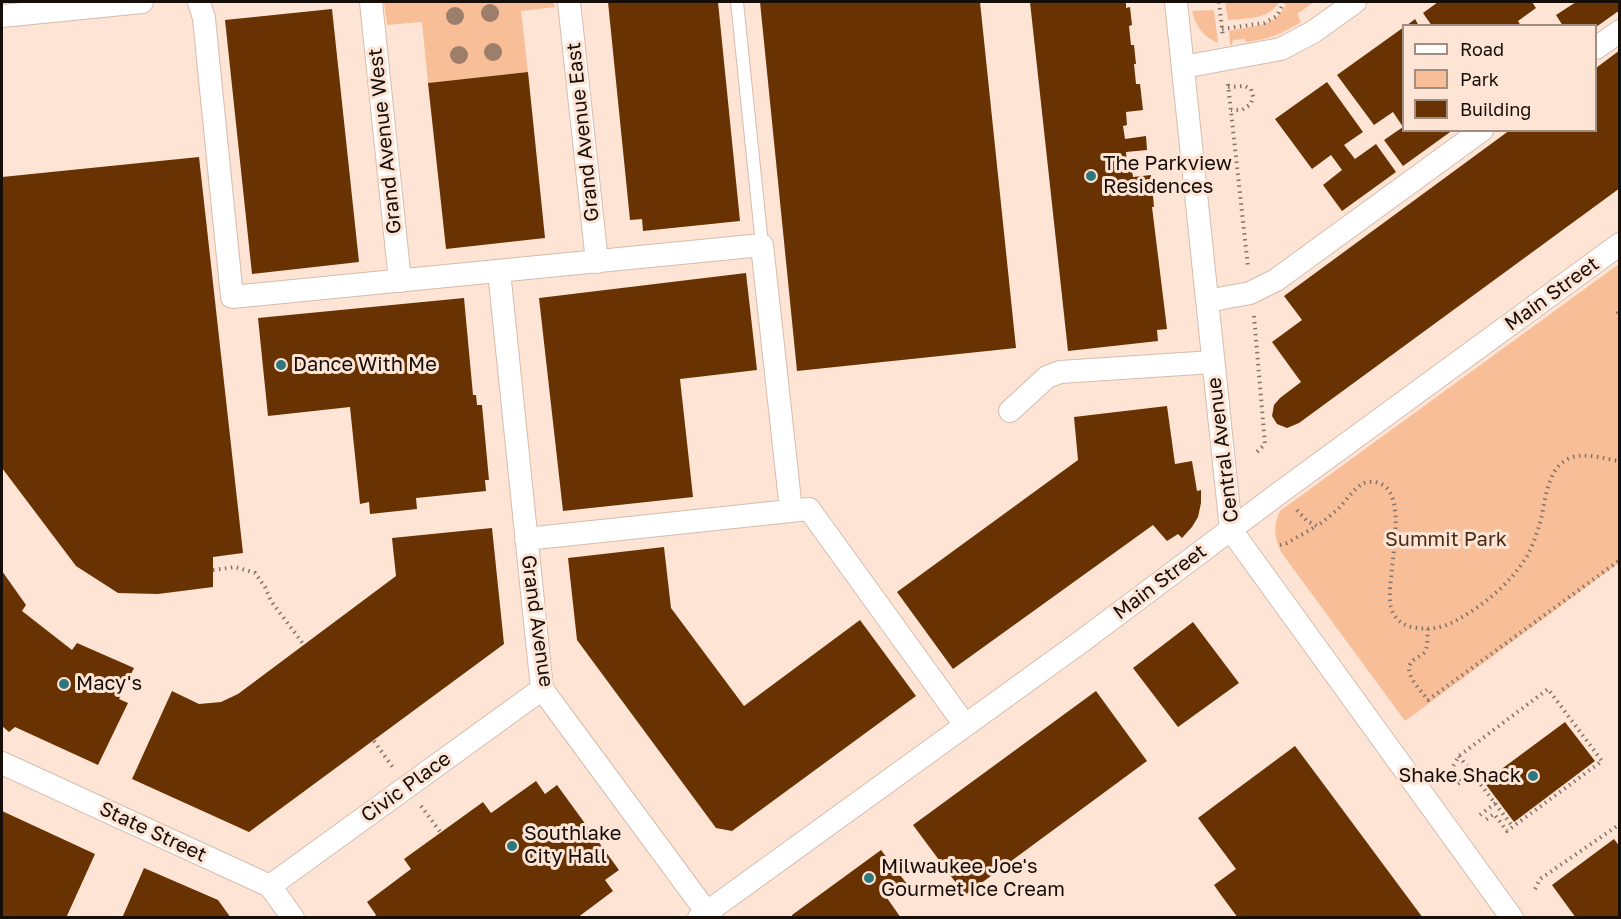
<!DOCTYPE html>
<html>
<head>
<meta charset="utf-8">
<style>
	body { margin:0 }
	#map { position:relative; width:1621px; height:919px; overflow:hidden; background:#fde4d4; font-family:"Golos Text",sans-serif }
	canvas { display:block }
	.frame { position:absolute; inset:0; border:3px solid #160e09; pointer-events:none }
	.legend { position:absolute; left:1402px; top:24px; width:195px; height:108px; box-sizing:border-box; background:#fde4d4; border:2px solid #a18e83; margin:0; padding:8px 10px; list-style:none; font-size:18px; color:#160e09 }
	.legend li { display:flex; align-items:center; gap:12px; height:30px }
	.legend b { width:30px; border:2px solid #a18e83 }
</style>
</head>
<body>
<div id="map">
<canvas width="1621" height="919"></canvas>
<div class="frame"></div>
<ul class="legend">
<li><b style="height:8px;background:#fff"></b>Road</li>
<li><b style="height:16px;background:#f8be98"></b>Park</li>
<li><b style="height:16px;background:#693202"></b>Building</li>
</ul>
</div>
<script>
const ctx = document.querySelector('canvas').getContext('2d');
ctx.lineJoin = 'round';
function paint(path, color) { ctx.fillStyle = color; ctx.fill(path, 'evenodd'); }
function strokePath(path, color, width, dash) { ctx.strokeStyle = color; ctx.lineWidth = width; ctx.lineCap = dash ? 'butt' : 'round'; ctx.setLineDash(dash || []); ctx.stroke(path); }
function label(font, color, halo, rows, align = 'center') {
  ctx.font = font + ' "Golos Text",sans-serif'; ctx.lineWidth = 6; ctx.setLineDash([]); ctx.textBaseline = 'middle'; ctx.strokeStyle = halo; ctx.fillStyle = color; for (const [text, x, y, turn = 0] of rows) {
    ctx.save(); ctx.translate(x, y); ctx.rotate((+turn || 0) * Math.PI / 180); ctx.textAlign = isNaN(turn) ? turn : align; if (halo) ctx.strokeText(text, 0, 0); ctx.fillText(text, 0, 0); ctx.restore();
  }
}
const green = new Path2D(`
	M384,2H554L555,7L521,11L528,72L428,83L422,22L387,25Z
	M1225,2H1279C1268,20 1247,18 1228,20Z
	M1287,2H1314L1297,14L1301,22C1283,33 1267,40 1246,42L1245,39L1233,40L1232,45H1230L1229,31C1253,25 1276,29 1287,2Z
	M1214,10L1218,43C1203,37 1196,26 1192,11Z
	M1619,264V563L1405,721L1281,552C1274,537 1273,526 1280,511Z`);
const building = new Path2D(`
	M608,2H718L740,221L643,231L642,219L630,220Z
	M760,2H980L1016,348L797,371Z
	M1030,2H1126V8L1130,7L1132,25L1129,26L1131,45H1134L1136,64H1134L1136,84H1140L1143,110L1126,112L1127,125L1123,126L1125,139L1146,136L1147,150L1126,152L1127,164L1131,163L1133,177L1151,175L1154,207H1152L1167,329L1157,330L1158,341L1068,351Z
	M1438,2H1532L1536,8L1518,21L1521,26H1432L1423,13Z
	M1576,2H1620V10L1596,27L1563,26L1556,15Z
	M332,9L359,262L252,274L225,20Z
	M1415,19L1419,26H1406Z
	M1404,27V130H1453L1403,166L1384,140L1403,127L1393,112L1374,125L1337,75Z
	M1620,50V188L1299,423L1287,428L1277,424L1272,416L1274,405L1280,398L1301,382L1272,342L1302,320L1284,296L1510,130H1596V68Z
	M528,72L545,238L446,249L428,83Z
	M1327,82L1363,132L1344,145L1355,159L1376,144L1396,172L1342,211L1323,185L1342,170L1331,155L1312,169L1275,119Z
	M199,157L243,553L213,557V587L158,594L118,593L76,566L2,468V177Z
	M746,273L757,370L680,379L693,497L563,511L539,298Z
	M464,298L473,395H476L477,405H482L489,480H485L486,491L416,498L417,509L370,514L369,502L360,504L350,407L268,416L258,318Z
	M1167,406L1175,464L1192,461L1197,491L1201,490V503L1198,517L1192,527L1182,538L1178,534L1167,541L1153,525L953,669L897,592L1078,460L1074,417Z
	M492,528L504,644L249,832L132,779L172,691L199,704L221,702L238,694L396,576L392,538Z
	M664,547L671,608L744,706L860,620L916,696L732,831L716,828L577,640L568,558Z
	M2,571L26,605L22,611L72,650L77,643L134,668L119,699L128,703L98,765L15,727L9,732L2,726Z
	M1193,622L1239,683L1178,727L1133,668Z
	M1096,691L1147,761L965,895L913,825Z
	M1565,722L1595,761L1514,822L1484,782Z
	M1295,746L1319,778L1423,918H1238L1221,895L1214,885L1236,869L1198,818Z
	M536,781L545,794L557,785L619,870L605,880L613,891L577,918H373L376,915L367,902L411,869L404,859L483,802L491,813Z
	M2,811L95,854L66,918H2Z
	M1614,839L1620,847V918H1576L1552,885Z
	M881,850L907,884L887,898L901,918H792V915Z
	M144,868L218,900L231,918H122Z`);
const path = new Path2D(`
	M1219,2L1223,37
	M1222,29L1264,23L1277,16L1284,2
	M1228,84L1248,267
	M1228,87L1245,86L1251,89L1253,97L1251,104L1242,110H1231
	M1620,306L1618,313L1620,320
	M1254,316L1265,444L1254,455
	M1297,510L1307,521L1317,526C1324,521 1331,515 1338,509C1346,501 1354,488 1364,483C1368,482 1373,481 1378,483C1413,492 1384,581 1391,607C1394,620 1405,627 1417,628C1431,630 1445,627 1457,620C1484,605 1511,583 1527,556C1532,547 1536,536 1539,526C1546,505 1545,468 1570,458C1584,452 1605,459 1620,461
	M1280,545L1287,543L1317,526
	M213,570L235,567L255,573L265,587L271,601L304,645
	M1428,629C1427,635 1428,644 1426,649C1424,655 1419,656 1415,659C1399,670 1420,689 1428,700L1620,560
	M374,741L394,769
	M1459,756L1513,827
	M1458,784L1462,781L1452,768L1459,756L1548,689L1602,761L1507,831L1494,814L1484,821
	M421,806L441,833
	M1480,815L1498,801
	M1535,889L1540,879L1620,824`);
const service = new Path2D(`
	M737,2L762,245`);
const minor = new Path2D(`
	M199,2L204,18L209,69L232,297L762,245L791,510
	M371,2L400,281
	M569,2L597,262
	M1176,2L1231,530L1512,918
	M2,16L142,2
	M1596,48L1620,31
	M1183,67L1281,49L1313,32L1355,2
	M499,271L542,689L711,918
	M1207,301L1250,293L1276,280L1482,130
	M1010,411L1047,377L1060,372L1213,362
	M526,539L809,509L965,725
	M2,763L270,886L293,918
	M270,886L542,689
	M699,918L1082,641L1282,491L1620,244`);
const trees = [
	[490,13],
	[455,16],
	[493,52],
	[459,55]
];
const markers = [
	[1091,176,6,"#2e777e"],
	[281,365,6,"#2e777e"],
	[64,684,6,"#2e777e"],
	[1533,776,6,"#2e777e"],
	[512,846,6,"#2e777e"],
	[869,878,6,"#2e777e"]
];
const streetNames = [
	["Grand Avenue East",583,132,-96],
	["Grand Avenue West",385,141,-96],
	["Main Street",1552,294,-36],
	["Central Avenue",1223,450,-97],
	["Main Street",1160,582,-37],
	["Grand Avenue",537,621,82],
	["Civic Place",406,787,-36],
	["State Street",153,832,25]
];
const poiNames = [
	["The Parkview",1103,164],
	["Residences",1103,187],
	["Dance With Me",293,365],
	["Macy's",76,684],
	["Shake Shack",1521,776,"right"],
	["Southlake",524,834],
	["City Hall",524,857],
	["Milwaukee Joe's",881,867],
	["Gourmet Ice Cream",881,890]
];
const parkNames = [
	["Summit Park",1446,540]
];
paint(green, '#f8be98');
paint(building, '#693202');
strokePath(service, '#d5bcad', 14);
strokePath(minor, '#d5bcad', 24);
strokePath(path, '#837369', 4, [1.5, 4.5]);
strokePath(service, '#fff', 12);
strokePath(minor, '#fff', 22);
ctx.fillStyle = '#9c7e6b';
for (const [x, y] of trees) { ctx.beginPath(); ctx.arc(x, y, 9, 0, 2 * Math.PI); ctx.fill(); }
for (const [x, y, r, color] of markers) { const dot = new Path2D(); dot.arc(x, y, r, 0, 2 * Math.PI); ctx.fillStyle = color; ctx.fill(dot); strokePath(dot, '#fde4d4', 2); }
label('20px', '#160e09', '#fde4d4', streetNames);
label('20px', '#160e09', '#fde4d4', poiNames, 'left');
label('20px', '#4c2b15', '#fde4d4', parkNames);
</script>
</body>
</html>
